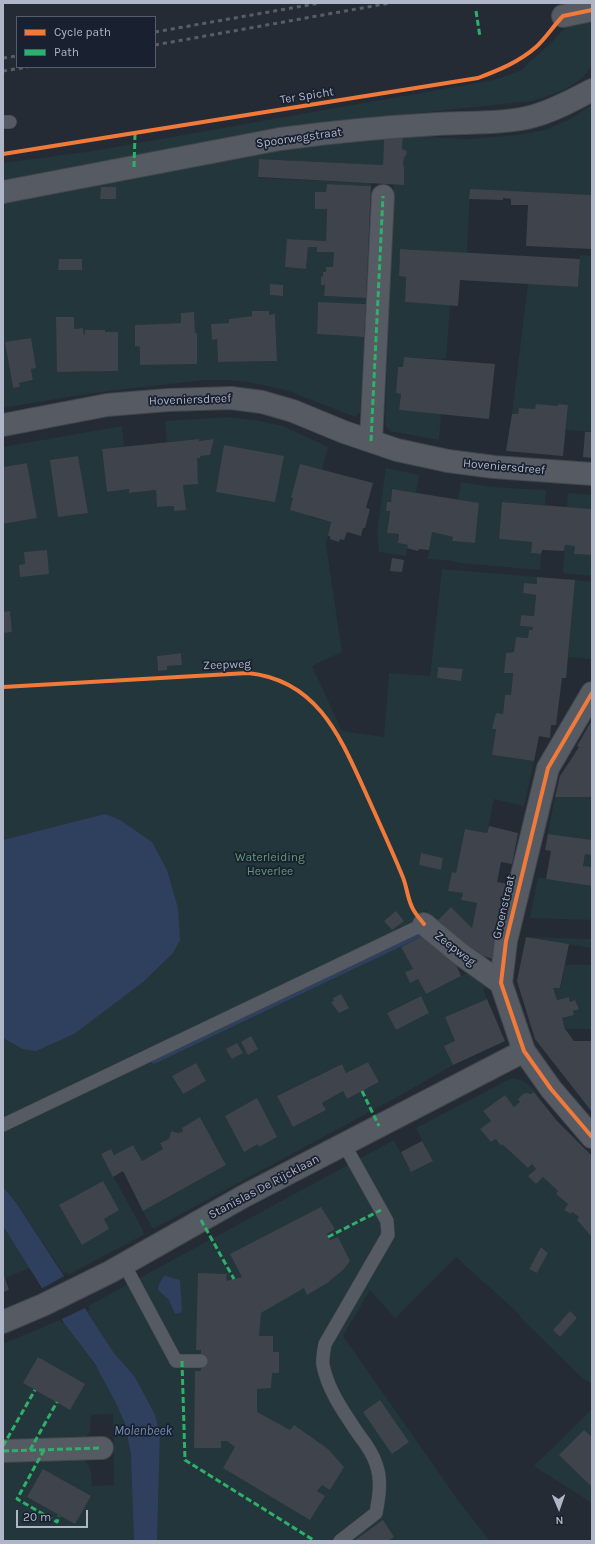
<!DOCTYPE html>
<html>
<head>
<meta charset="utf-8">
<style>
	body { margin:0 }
	#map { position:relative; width:595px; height:1544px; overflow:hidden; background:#252b35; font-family:Karla,sans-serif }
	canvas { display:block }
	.frame { position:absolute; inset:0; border:4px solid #aeb6c8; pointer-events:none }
	.legend { position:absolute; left:16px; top:16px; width:140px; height:52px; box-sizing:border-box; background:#192130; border:1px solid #555d6d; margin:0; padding:5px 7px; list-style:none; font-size:12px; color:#aeb6c8 }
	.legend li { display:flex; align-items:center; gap:8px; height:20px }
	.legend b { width:20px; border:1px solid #555d6d }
	.north { position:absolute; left:539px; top:1488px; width:40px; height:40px; -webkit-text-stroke:3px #192130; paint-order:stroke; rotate:178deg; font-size:11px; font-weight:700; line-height:16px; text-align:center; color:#aeb6c8 }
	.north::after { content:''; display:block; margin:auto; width:14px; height:18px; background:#aeb6c8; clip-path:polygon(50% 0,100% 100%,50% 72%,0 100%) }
	.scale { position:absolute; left:16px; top:1510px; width:72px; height:18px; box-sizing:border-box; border:2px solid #aeb6c8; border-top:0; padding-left:5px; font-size:12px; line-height:14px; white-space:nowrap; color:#aeb6c8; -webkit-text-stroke:3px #192130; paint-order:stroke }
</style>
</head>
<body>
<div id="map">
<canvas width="595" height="1544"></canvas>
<div class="frame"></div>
<ul class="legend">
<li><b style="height:5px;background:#f17a3a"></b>Cycle path</li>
<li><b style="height:5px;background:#2db169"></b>Path</li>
</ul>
<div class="north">N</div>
<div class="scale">20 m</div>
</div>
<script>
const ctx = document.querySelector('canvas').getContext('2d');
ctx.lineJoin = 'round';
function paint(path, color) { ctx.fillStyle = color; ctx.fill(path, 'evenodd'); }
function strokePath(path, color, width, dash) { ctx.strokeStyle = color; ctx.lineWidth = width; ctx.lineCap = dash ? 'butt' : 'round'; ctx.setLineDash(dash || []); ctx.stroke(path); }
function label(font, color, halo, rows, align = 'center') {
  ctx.font = font + ' Karla,sans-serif'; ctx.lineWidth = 3.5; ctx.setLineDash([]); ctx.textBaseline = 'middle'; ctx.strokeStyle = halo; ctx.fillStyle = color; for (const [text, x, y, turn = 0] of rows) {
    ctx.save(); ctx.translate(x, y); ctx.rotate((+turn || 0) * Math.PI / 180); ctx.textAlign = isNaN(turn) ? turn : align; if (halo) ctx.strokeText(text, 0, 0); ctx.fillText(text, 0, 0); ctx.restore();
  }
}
const green = new Path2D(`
	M592,20C592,29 594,56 592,63C585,85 551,96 531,101L306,125L3,185V163L93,151L494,80L520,71L550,44L567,26Z
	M592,105V195L470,190L467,253L400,249L399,276L406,277L405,302L450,305L446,359L404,357L403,367H398L396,393L401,394L399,410L441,414L439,440L390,431L385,425L394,184L404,185V166H403L404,157L406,156L407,152L406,150L402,149L403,136L468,139L517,135L545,130L570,119Z
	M384,137L383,165L259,159L258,178L371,183V186L327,184L326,192H315V209H327L326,241L288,239L285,267L306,269L308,247H317L334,252L333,267H326V272H323L321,285H325L324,296L366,298V304L318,302L317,334L364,337L360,412L355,417L286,390L247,382L227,380H206L126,389L86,394L3,408V200L324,141ZM252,311H269V315H275L277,361L218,362L217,339H212L211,324L229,323V319L252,316ZM181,313H194L195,333H197V364L140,365V347L135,346V325L181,323ZM56,317L74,329L83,328L84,335H85V330H105V332H118V371L58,372ZM30,338L35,368L31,369L33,380L19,383L20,387L13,388L5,343Z
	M580,255L592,256V432L566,430L568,405L558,404V406L535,409L518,414H512L528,284L578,287Z
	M226,417L255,420L283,426L328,447L322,470L292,498L310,515V517L331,522L326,545L342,652L312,666L342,731L384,737L389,673L430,676L442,569L537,577V584L524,583L523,593L536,595L534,616L521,615L520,626L533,627L532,630H529L528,638L516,637L514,652L506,653L504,673H513L511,695H505L503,714L492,729H496L492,755L534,761L524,806L494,799L487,833L465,829L456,873L449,891L463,893L462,900L477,903L472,928L451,907L437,921L425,909L427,934L401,947L413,969L406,972L411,982L418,979L426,994L469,972L487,987L483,989L487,999L445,1017L455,1041L453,1065L399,1096L153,1229L143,1211L226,1165L201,1118L182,1128L183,1131L179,1133L171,1131L169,1139L160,1143L163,1149L142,1161L133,1145L114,1155L111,1149L101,1154L145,1234L68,1275L66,1272L63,1273L17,1204L3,1187V1038L22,1049L34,833L3,840V524L37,518L27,463L3,467V447L122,426L124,446L102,449L107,492L129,489V493L156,490L158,507L174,506V511L183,485L197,458H200V456L210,455L214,439L199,441V439L167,442L165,421ZM181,653L182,664L167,666V670L158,671L157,656ZM438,667L463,670L461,681L437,678ZM421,853L443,858L441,870L419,865ZM420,996L429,1013L396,1030L387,1013ZM368,1062L379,1082L347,1099L343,1091L322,1103L326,1110L293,1127L277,1096L341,1064L346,1073ZM196,1063L188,1091L182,1094L173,1076Z
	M386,468L419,475L416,493L392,489L387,533L399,534L398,543L408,545L406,556L379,552L377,532Z
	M461,482L491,487L546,490L545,505L502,502L499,539L532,542L531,553L541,554L540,570L459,563C449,559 439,560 428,559L432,532L453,537V541L475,543L479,504L458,500Z
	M568,493L592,495V509L567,507Z
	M565,545L575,546L574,554L592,555V576L563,573Z
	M575,580L592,582L591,659L568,657Z
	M555,797H592V840L548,834Z
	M585,854L592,855V867L583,866Z
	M538,877L592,886V920L530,918Z
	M526,937L592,939V948Z
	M565,965H592V1029H565L562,1018L574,1015L573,1011L578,1008L575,1000L570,1002L569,997L557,1000L553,988H561Z
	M510,1079C522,1078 528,1083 535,1092L514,1107L505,1095L483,1111L491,1121L481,1129L491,1142L496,1139L501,1145L502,1144L528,1168L532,1164L536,1169L528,1176L536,1183L543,1177L558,1191L556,1194L568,1204L564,1210L572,1212L579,1217L577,1220L591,1235H592V1384L582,1378L521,1318L519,1314L456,1257L395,1318L370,1290L343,1336L460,1503L490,1541H157L160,1435L135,1377L114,1353L87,1311L90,1309L88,1306L394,1140L411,1172L432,1161L416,1128ZM541,1247L548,1253L537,1273L529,1269ZM570,1312L577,1318L560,1337L553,1330Z
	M3,1226L30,1268L5,1278L3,1272Z
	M60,1320L62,1323H64C86,1352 115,1388 125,1425C135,1462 134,1503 134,1541H3V1458L77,1457C93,1464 91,1470 92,1486L114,1485L113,1414L91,1415L90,1432L83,1439L3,1444V1344Z
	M592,1409L591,1411L592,1503L534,1466Z`);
const water = new Path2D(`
	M105,814L120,820L152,842L167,870L178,908L180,940L173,953L143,982L74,1034L36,1051L22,1049L3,1038V840Z
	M3,1187L17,1204L114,1353L135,1377L155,1415L160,1435L157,1541H134L131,1455L125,1424L117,1405L95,1364L64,1323L3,1226Z
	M164,1276H166L180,1280L182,1310L180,1313L175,1314L169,1300L158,1290L159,1284Z`);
const pier = new Path2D(`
	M66,1275L87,1307L60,1320L41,1289Z`);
const stream = new Path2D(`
	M154,1060L423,932`);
const building = new Path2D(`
	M403,136L402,149L406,150L407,152L406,156L404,157L403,166H404V185L258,177L259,159L383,165L384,137Z
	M327,184L371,186L366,298L324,296L325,285H321V277L323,276V272H326V267H333L334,252H317V247H308L306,269L285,267L287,239L326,241L327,209H315V192H326Z
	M101,187H116V199H100Z
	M470,189L592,195V249L526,246L528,205H511V199L503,198V200L469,199Z
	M400,249L580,259L578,287L460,280L458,306L405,302L406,277L399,276Z
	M59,259H82V270H58Z
	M270,284L283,285V296L270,295Z
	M318,302L366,304L364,337L317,334Z
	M252,311H269V315L275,314L277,361L218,362L217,339L212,340L211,324L229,323V319L252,316Z
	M194,312L195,333H197V364L140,365V347L135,346V325L181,323V313Z
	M56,317H74V329L83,328L84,335H85V330H105V332H118V371L57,372Z
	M31,338L36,368L31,369L33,380L19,383L20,387L13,388L5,342Z
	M404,357L495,364L489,419L399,410L401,394L396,393L398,367H403Z
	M536,404L558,406V404L568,405L563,456L506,451L512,414H518L519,408L535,409Z
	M585,432H592V458L583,457Z
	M199,439V441L214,439L210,455L200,456V458H197L198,484L183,485L186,510L174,511V506L157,507L156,490L129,493V489L107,492L102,449Z
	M224,445L284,456L275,502L216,492Z
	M78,456L88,513L58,517L50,460Z
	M27,463L37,518L3,524V467Z
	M300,464L373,483L366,508L370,509L365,528H363L361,536L347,532L344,540L340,539L339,542L330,539V536H328L331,522L290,510L293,498H291Z
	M392,489L479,503L475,543L452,541L453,537L432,532L429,550L419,549L418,551L407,548L408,545L398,543L399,534L387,533L390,511H386L387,502H391Z
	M502,502L592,509V555L574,554L575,546L565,545L564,551L542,550L541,554L531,553L532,542L499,539Z
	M47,550L49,574L20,577L19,565L25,564L24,552Z
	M392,558L404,560L402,572L390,571Z
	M537,577L575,580L566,678H562L556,725H551L550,738L539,736L534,761L492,755L496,729H492L496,713L503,714L505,695H511L513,673H504L506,653L514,652L516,637L528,638L529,630H532L533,627L520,626L521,615L534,616L536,595L523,593L524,583L537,584Z
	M10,611L12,632L3,633V612Z
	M181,653L182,665L167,666V670L158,671L157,656Z
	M438,667L463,669L461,681L437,678Z
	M592,720V797H555L560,776L579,747L577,746Z
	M489,826L518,833L512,864L501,862L497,882L508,884L492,959L466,949L437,921L451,907L472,928L477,903L461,900L463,893L448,891L452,872L456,873L465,829L487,833Z
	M548,834L592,840V855L585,854L583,866L592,867V886L546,879L551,851L545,850Z
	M421,853L443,858L441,870L419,865Z
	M396,911L404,921L392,930L384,921Z
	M427,934L455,962L461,976L426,994L418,979L410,983L405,972L413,969L401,947Z
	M526,937L569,944L560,988H553L557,1000L569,997L570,1002L575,1000L579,1009L573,1011L574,1015L562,1018L565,1029L574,1041H592V1112L535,1039L517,981Z
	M341,994L349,1008L339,1013L331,1002L334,1001L333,998Z
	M421,996L429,1013L396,1030L387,1013Z
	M487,999L505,1041L453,1065L444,1046L455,1041L445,1017Z
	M251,1036L258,1049L248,1055L241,1042Z
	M237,1043L243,1053L232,1059L226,1049Z
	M368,1062L379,1082L347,1099L343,1091L322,1103L326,1110L293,1127L277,1096L342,1064L346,1073Z
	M196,1063L206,1081L183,1094L172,1076Z
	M534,1092L557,1121L592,1156L591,1236L577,1220L579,1217L572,1212L571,1214L564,1210L568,1204L556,1194L558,1191L543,1177L536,1184L528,1176L536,1169L532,1164L528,1168L502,1144L501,1146L496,1139L491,1142L480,1129L491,1121L483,1111L505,1095L514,1107L520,1102L518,1099L523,1094L527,1093L531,1094Z
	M257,1098L277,1137L259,1147L258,1144L244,1152L225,1116Z
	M200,1117L226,1165L143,1211L123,1171L113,1177L101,1154L111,1149L114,1155L133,1145L142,1161L163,1149L160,1143L169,1139L171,1131L179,1133L183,1131L182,1128Z
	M422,1141L433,1161L411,1172L401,1152Z
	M103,1181L119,1210L104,1219L109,1229L82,1245L59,1205Z
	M321,1207L335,1229L327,1234L330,1240L338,1237L350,1261L343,1270L327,1283L307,1295L304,1288L261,1313L259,1336H273V1352H279V1373H272L271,1388L257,1389V1412L290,1430L294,1425L328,1449L344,1467L330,1490L322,1485L317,1491L325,1496L310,1520L223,1468L235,1447L227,1441H221V1448H194L195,1371H201V1350H196L198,1273L227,1274L226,1281L242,1277L230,1254Z
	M541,1247L548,1253L537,1273L529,1269Z
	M3,1273L9,1290L3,1292Z
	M570,1311L577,1318L560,1337L553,1330Z
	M38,1357L85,1384L70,1410L23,1383Z
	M380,1400L409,1442L392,1454L363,1412Z
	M584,1430L592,1437V1487L559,1455Z
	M43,1469L91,1496L75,1524L27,1497Z
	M383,1520L394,1537L388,1541H354Z`);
const lane = new Path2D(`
	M3,122H10
	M3,1125L424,924
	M124,1264L176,1361H201
	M340,1541L376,1513C379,1497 382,1480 376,1464C373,1454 366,1444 359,1435C345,1414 328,1391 323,1365C322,1359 324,1350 325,1344L388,1235L387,1221L344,1144`);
const street = new Path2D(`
	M563,16L592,10
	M3,192L280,139C332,132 385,127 437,124C466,122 507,124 534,116C555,110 573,100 592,90
	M3,425L107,405L168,400L231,398L262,402L293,411L344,432L397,450L448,461L494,467L592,474
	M371,441L383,196
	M592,693L548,768L506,941L501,983L524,1051L551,1089L592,1137
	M424,924L459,953L501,983
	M3,1322L43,1305L110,1272L246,1195L524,1051
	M3,1451L102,1448`);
const rail = new Path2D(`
	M155,32L320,3
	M155,45L390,3
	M3,58L17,56
	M3,71L28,67`);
const quiet = new Path2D(`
	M476,11L480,37
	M134,167L135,134
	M371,441L383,196
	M362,1091L379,1126
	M201,1220L234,1279
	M328,1237L381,1210
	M182,1361L185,1460L315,1541
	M3,1446L35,1390
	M30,1450L57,1402
	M44,1450L17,1499L57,1522L59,1516
	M3,1451L102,1448`);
const cycleway = new Path2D(`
	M3,154L478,78C499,70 519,62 536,47C546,38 554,25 563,16L592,10
	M3,687L248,673C316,680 339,734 364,789C377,818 390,846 402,875C407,886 407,897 412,907C415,914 420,919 424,924
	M592,693L548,768L506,941L501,983L524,1051L551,1089L592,1137`);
const streetNames = [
	["Ter Spicht",307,96,-9],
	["Spoorwegstraat",299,138,-8],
	["Hoveniersdreef",190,400,-2],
	["Hoveniersdreef",504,467,5],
	["Zeepweg",227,665,-2],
	["Groenstraat",504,907,-77],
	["Zeepweg",455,949,38],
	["Stanislas De Rijcklaan",264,1187,-28]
];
const parkNames = [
	["Waterleiding",270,858],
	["Heverlee",270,872]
];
const waterNames = [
	["Molenbeek",143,1431]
];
paint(green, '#22363b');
paint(water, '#2f405e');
paint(pier, '#252b35');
strokePath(stream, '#2f405e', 7);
paint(building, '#3e434c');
strokePath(lane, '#42464d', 14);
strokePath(street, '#42464d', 24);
strokePath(lane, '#565a63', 13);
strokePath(street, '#565a63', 22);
strokePath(rail, '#595e66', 3, [4, 4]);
strokePath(quiet, '#2db169', 3, [6, 3]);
strokePath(cycleway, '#f17a3a', 4);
label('12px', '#aeb6c8', '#192130', streetNames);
label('12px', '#639b73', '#192130', parkNames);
label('italic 13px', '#748bb2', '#192130', waterNames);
</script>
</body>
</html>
